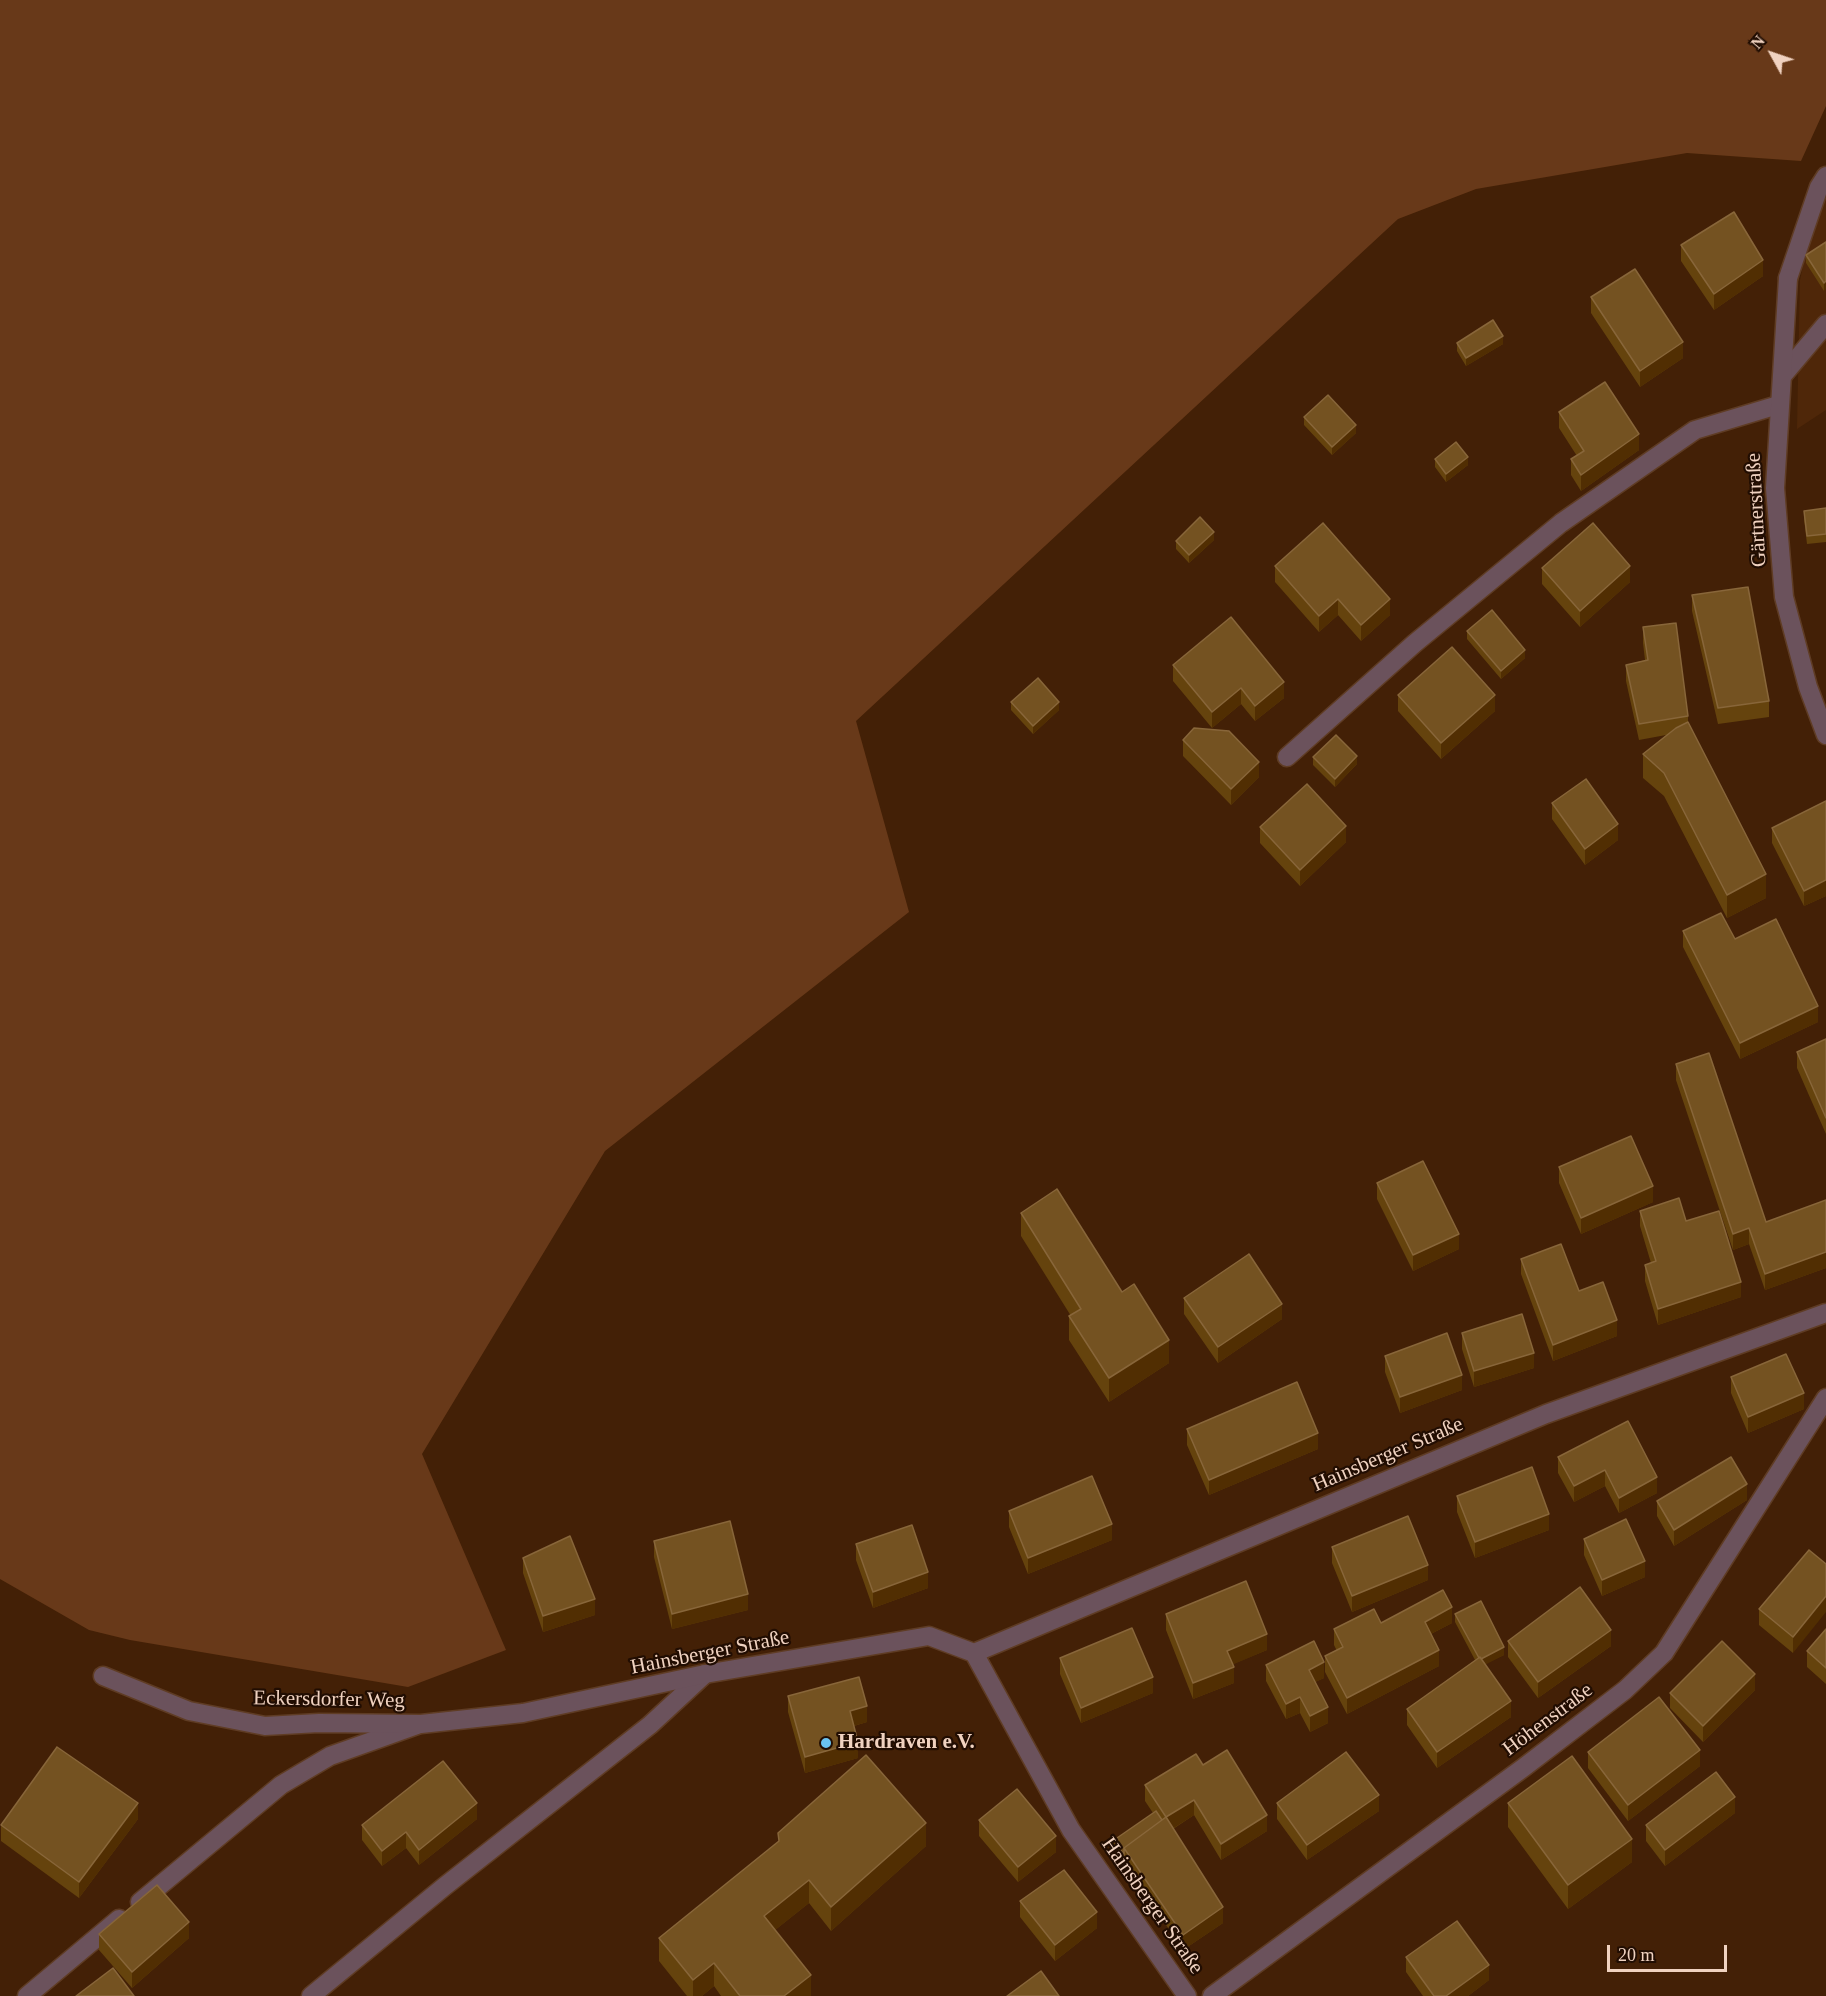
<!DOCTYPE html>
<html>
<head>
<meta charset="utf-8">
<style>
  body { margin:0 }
  #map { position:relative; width:1826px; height:1996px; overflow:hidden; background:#432006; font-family:Georgia,serif }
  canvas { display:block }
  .north { position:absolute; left:1742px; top:24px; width:60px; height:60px; -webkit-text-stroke:4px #210d02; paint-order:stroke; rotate:310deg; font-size:16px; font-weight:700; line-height:24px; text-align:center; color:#f0d2c0 }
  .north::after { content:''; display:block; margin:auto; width:21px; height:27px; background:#f0d2c0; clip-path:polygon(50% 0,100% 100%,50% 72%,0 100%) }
  .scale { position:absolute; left:1607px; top:1945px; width:120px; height:27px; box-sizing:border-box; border:3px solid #f0d2c0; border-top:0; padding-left:8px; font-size:18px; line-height:21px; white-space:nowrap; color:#f0d2c0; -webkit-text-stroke:4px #210d02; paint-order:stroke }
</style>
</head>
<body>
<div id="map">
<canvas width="1826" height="1996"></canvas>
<div class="north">N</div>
<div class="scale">20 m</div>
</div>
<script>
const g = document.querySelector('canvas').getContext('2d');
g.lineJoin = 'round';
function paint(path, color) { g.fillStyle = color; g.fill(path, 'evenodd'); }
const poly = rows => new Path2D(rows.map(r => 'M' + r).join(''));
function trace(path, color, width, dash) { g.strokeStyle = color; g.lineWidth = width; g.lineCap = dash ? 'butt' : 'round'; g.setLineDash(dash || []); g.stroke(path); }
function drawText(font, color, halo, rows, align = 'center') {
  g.font = font + ' Georgia,serif'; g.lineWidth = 4.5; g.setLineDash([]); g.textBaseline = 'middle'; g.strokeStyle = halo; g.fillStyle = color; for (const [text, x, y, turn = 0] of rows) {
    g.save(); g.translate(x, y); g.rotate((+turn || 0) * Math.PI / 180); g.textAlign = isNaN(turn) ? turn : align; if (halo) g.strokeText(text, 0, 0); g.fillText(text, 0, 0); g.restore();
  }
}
const built = poly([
  [1826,183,1826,410,1797,429,1800,280,1807,247]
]);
const green = poly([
  [0,0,1826,0,1826,106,1801,161,1687,153,1476,189,1398,219,856,721,909,912,605,1151,422,1454,506,1650,408,1687,130,1640,89,1630,0,1579]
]);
const lane = poly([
  [1788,278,1819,187,1826,176],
  [1784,374,1826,324],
  [1287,757,1415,643,1561,523,1695,430,1778,405],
  [140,1902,281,1785,330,1756,417,1725],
  [27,1996,119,1919],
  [311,1996,445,1886,650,1725,705,1674]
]);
const street = poly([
  [1788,278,1775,488,1784,597,1808,687,1826,735],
  [974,1653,1546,1414,1826,1313],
  [103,1676,189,1711,265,1726,319,1723,421,1724,523,1713,705,1674,929,1636,974,1653,1071,1830,1187,1996],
  [1212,1996,1523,1768,1625,1690,1664,1653,1826,1398]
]);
const wall = poly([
  [1826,242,1824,291,1806,263,1806,255],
  [1681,245,1763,276,1714,310,1681,261],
  [1591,297,1683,358,1640,387,1591,313],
  [1457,343,1503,344,1466,366,1457,351],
  [1559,412,1639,450,1581,491,1571,475,1571,459,1577,456,1559,428],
  [1304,417,1356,433,1332,455,1304,425],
  [1435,459,1468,465,1446,482,1435,467],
  [1826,508,1826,542,1807,544,1804,519,1804,511],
  [1214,540,1189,563,1176,549,1176,541],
  [1275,566,1390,615,1361,641,1338,615,1319,632,1275,582],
  [1542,568,1630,582,1580,627,1542,584],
  [1692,595,1769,701,1769,717,1718,724,1692,611],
  [1643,627,1688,716,1688,723,1766,898,1727,918,1664,796,1643,778,1643,754,1666,735,1639,740,1626,681,1626,665,1645,660,1643,643],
  [1467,631,1525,658,1501,679,1467,639],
  [1173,665,1284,698,1255,721,1241,704,1212,728,1173,681],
  [1398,695,1495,711,1441,759,1398,711],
  [1011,702,1059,710,1033,734,1011,710],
  [1183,740,1259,777,1231,805,1183,756],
  [1313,757,1357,764,1335,787,1313,765],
  [1826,801,1826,896,1804,906,1772,843,1772,828],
  [1552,803,1618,840,1585,865,1552,819],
  [1260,827,1346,842,1300,886,1260,843],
  [1683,931,1735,939,1818,1022,1740,1059,1683,947],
  [1826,1039,1826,1134,1797,1068,1797,1052],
  [1676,1064,1766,1222,1826,1200,1826,1268,1765,1290,1749,1244,1733,1250,1676,1080],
  [1559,1167,1653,1202,1581,1234,1559,1183],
  [1377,1183,1459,1249,1413,1271,1377,1199],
  [1640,1211,1686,1221,1741,1297,1658,1325,1645,1281,1645,1265,1651,1263,1640,1226],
  [1021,1213,1122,1292,1169,1363,1109,1402,1069,1340,1069,1316,1071,1316,1021,1236],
  [1521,1259,1579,1291,1617,1336,1553,1361,1521,1274],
  [1184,1298,1282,1319,1218,1363,1184,1314],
  [1462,1333,1534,1368,1474,1387,1462,1349],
  [1385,1356,1462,1390,1400,1413,1385,1372],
  [1731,1377,1804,1409,1748,1433,1731,1393],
  [1628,1421,1657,1493,1619,1513,1605,1486,1574,1502,1558,1473,1558,1457],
  [1187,1429,1318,1449,1209,1495,1187,1445],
  [1457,1496,1549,1530,1475,1558,1457,1512],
  [1747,1500,1674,1546,1657,1516,1657,1501],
  [1009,1511,1112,1540,1028,1574,1009,1527],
  [1584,1539,1645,1577,1602,1596,1584,1555],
  [654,1541,748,1610,672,1629,654,1557],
  [856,1544,928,1588,873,1608,856,1560],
  [1332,1547,1428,1580,1352,1612,1332,1563],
  [1809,1550,1793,1653,1759,1625,1759,1609],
  [523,1558,595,1615,543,1632,523,1573],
  [1166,1614,1267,1650,1233,1664,1234,1683,1193,1699,1166,1630],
  [1455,1614,1504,1655,1485,1664,1511,1717,1437,1768,1407,1725,1407,1709,1475,1660,1455,1622],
  [1381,1623,1452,1623,1431,1634,1439,1666,1347,1714,1325,1672,1325,1656,1337,1651,1334,1645,1334,1629],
  [1826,1629,1826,1684,1807,1667,1807,1651],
  [1508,1641,1611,1646,1538,1698,1508,1657],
  [1060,1658,1153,1693,1081,1723,1060,1674],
  [1266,1665,1324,1678,1315,1682,1328,1723,1310,1732,1300,1713,1286,1719,1266,1681],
  [1755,1690,1703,1742,1670,1708,1670,1693],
  [788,1696,867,1722,854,1726,858,1758,805,1773,788,1712],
  [1588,1752,1700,1766,1628,1821,1588,1768],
  [1203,1765,1267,1831,1221,1860,1194,1815,1173,1829,1223,1923,1183,1950,1114,1848,1114,1840,1153,1813,1145,1801,1145,1785],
  [1277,1803,1379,1811,1307,1860,1277,1819],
  [1508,1803,1632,1862,1568,1909,1508,1827],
  [1735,1813,1665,1866,1646,1841,1646,1825],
  [138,1819,79,1898,1,1841,1,1825],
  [477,1819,419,1865,406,1848,382,1866,362,1840,362,1825],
  [979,1820,1056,1852,1018,1882,979,1836],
  [778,1842,926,1846,831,1931,809,1903,775,1930,811,1996,721,1996,714,1986,702,1996,687,1996,659,1961,659,1938],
  [1020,1901,1097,1928,1055,1961,1020,1917],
  [99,1934,189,1938,132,1988,99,1950],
  [1406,1957,1489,1980,1468,1996,1423,1996,1406,1972]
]);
const shadedWall = poly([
  [1763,260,1763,276,1714,310,1714,294],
  [1826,281,1826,289,1824,291,1824,283],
  [1503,336,1503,344,1466,366,1466,358],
  [1683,342,1683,358,1640,387,1640,371],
  [1356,425,1356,433,1332,455,1332,447],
  [1639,434,1639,450,1581,491,1581,475],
  [1468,457,1468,465,1446,482,1446,474],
  [1214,532,1214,540,1189,563,1189,555],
  [1630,566,1630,582,1580,627,1580,611],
  [1338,599,1338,615,1319,632,1319,616],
  [1390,599,1390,615,1361,641,1361,625],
  [1525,650,1525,658,1501,679,1501,671],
  [1284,682,1284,698,1255,721,1255,706],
  [1241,688,1241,704,1212,728,1212,712],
  [1495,695,1495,711,1441,759,1441,743],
  [1059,702,1059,710,1033,734,1033,726],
  [1357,756,1357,764,1335,787,1335,779],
  [1259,762,1259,777,1231,805,1231,789],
  [1618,824,1618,840,1585,865,1585,849],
  [1346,826,1346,842,1300,886,1300,870],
  [1766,874,1766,898,1727,918,1727,895],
  [1826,880,1826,896,1804,906,1804,891],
  [1818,1006,1818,1022,1740,1059,1740,1043],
  [1653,1186,1653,1202,1581,1234,1581,1218],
  [1749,1228,1749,1244,1733,1250,1733,1234],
  [1459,1234,1459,1249,1413,1271,1413,1255],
  [1826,1252,1826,1268,1765,1290,1765,1274],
  [1741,1282,1741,1297,1658,1325,1658,1309],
  [1282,1304,1282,1319,1218,1363,1218,1347],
  [1617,1320,1617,1336,1553,1361,1553,1345],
  [1169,1340,1169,1363,1109,1402,1109,1378],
  [1534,1353,1534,1368,1474,1387,1474,1371],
  [1462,1375,1462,1390,1400,1413,1400,1397],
  [1804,1393,1804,1409,1748,1433,1748,1417],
  [1318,1433,1318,1449,1209,1495,1209,1480],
  [1605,1470,1605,1486,1574,1502,1574,1486],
  [1657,1477,1657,1493,1619,1513,1619,1498],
  [1747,1484,1747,1500,1674,1546,1674,1530],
  [1549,1514,1549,1530,1475,1558,1475,1542],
  [1112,1524,1112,1540,1028,1574,1028,1558],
  [1645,1561,1645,1577,1602,1596,1602,1580],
  [1428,1565,1428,1580,1352,1612,1352,1596],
  [928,1572,928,1588,873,1608,873,1592],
  [748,1594,748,1610,672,1629,672,1614],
  [1826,1596,1826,1612,1793,1653,1793,1637],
  [595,1599,595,1615,543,1632,543,1616],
  [1452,1607,1452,1623,1425,1637,1425,1622],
  [1611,1630,1611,1646,1538,1698,1538,1682],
  [1267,1634,1267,1650,1227,1667,1227,1651],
  [1504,1647,1504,1655,1479,1668,1479,1660],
  [1439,1650,1439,1666,1347,1714,1347,1698],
  [1324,1662,1324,1678,1309,1685,1309,1670],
  [1234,1667,1234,1683,1193,1699,1193,1683],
  [1755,1674,1755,1690,1703,1742,1703,1726],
  [1153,1677,1153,1693,1081,1723,1081,1708],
  [1300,1697,1300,1713,1286,1719,1286,1704],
  [1511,1701,1511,1717,1437,1768,1437,1752],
  [867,1706,867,1722,850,1727,850,1711],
  [1328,1707,1328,1723,1310,1732,1310,1716],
  [858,1742,858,1758,805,1773,805,1757],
  [1700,1750,1700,1766,1628,1821,1628,1805],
  [1379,1795,1379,1811,1307,1860,1307,1845],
  [1735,1797,1735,1813,1665,1866,1665,1850],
  [1194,1800,1194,1815,1166,1833,1166,1817],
  [138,1803,138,1819,79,1898,79,1882],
  [477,1803,477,1819,419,1865,419,1850],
  [1267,1815,1267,1831,1221,1860,1221,1844],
  [926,1823,926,1846,831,1931,831,1907],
  [406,1832,406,1848,382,1866,382,1851],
  [1056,1836,1056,1852,1018,1882,1018,1867],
  [1632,1839,1632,1862,1568,1909,1568,1885],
  [809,1880,809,1903,764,1939,764,1916],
  [1223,1907,1223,1923,1183,1950,1183,1935],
  [1097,1912,1097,1928,1055,1961,1055,1945],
  [189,1922,189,1938,132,1988,132,1972],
  [714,1963,714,1986,702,1996,693,1996,693,1980],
  [1489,1965,1489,1980,1468,1996,1446,1996],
  [811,1975,811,1996,784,1996]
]);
const building = poly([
  [1734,212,1763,260,1714,294,1681,245,1734,212],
  [1826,242,1826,281,1824,283,1806,255,1826,242],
  [1635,269,1683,342,1640,371,1591,297,1635,269],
  [1493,320,1503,336,1466,358,1457,343,1493,320],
  [1605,382,1639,434,1581,475,1571,459,1584,451,1559,412,1605,382],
  [1328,395,1356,425,1332,447,1304,417,1328,395],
  [1456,442,1468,457,1446,474,1435,459,1456,442],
  [1826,508,1826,534,1807,536,1804,511,1826,508],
  [1200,517,1214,532,1189,555,1176,541,1200,517],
  [1323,523,1390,599,1361,625,1338,599,1319,616,1275,566,1323,523],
  [1593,523,1630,566,1580,611,1542,568,1593,523],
  [1748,587,1769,701,1718,708,1692,595,1748,587],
  [1492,610,1525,650,1501,671,1467,631,1492,610],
  [1231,617,1284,682,1255,706,1241,688,1212,712,1173,665,1231,617],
  [1676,623,1688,716,1639,724,1626,665,1648,660,1643,627,1676,623],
  [1452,647,1495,695,1441,743,1398,695,1452,647],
  [1038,678,1059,702,1033,726,1011,702,1038,678],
  [1688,722,1766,874,1727,895,1664,773,1643,754,1676,728,1688,722],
  [1194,728,1229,731,1259,762,1231,789,1183,740,1194,728],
  [1336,735,1357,756,1335,779,1313,757,1336,735],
  [1586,779,1618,824,1585,849,1552,803,1586,779],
  [1307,784,1346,826,1300,870,1260,827,1307,784],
  [1826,801,1826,880,1804,891,1772,828,1826,801],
  [1721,913,1735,939,1776,919,1818,1006,1740,1043,1683,931,1721,913],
  [1826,1039,1826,1118,1797,1052,1826,1039],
  [1709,1053,1766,1222,1826,1200,1826,1252,1765,1274,1749,1228,1733,1234,1676,1064,1709,1053],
  [1631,1136,1653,1186,1581,1218,1559,1167,1631,1136],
  [1423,1161,1459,1234,1413,1255,1377,1183,1423,1161],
  [1057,1189,1122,1292,1134,1284,1169,1340,1109,1378,1069,1316,1081,1309,1021,1213,1057,1189],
  [1679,1198,1686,1221,1719,1211,1741,1282,1658,1309,1645,1265,1656,1261,1640,1211,1679,1198],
  [1561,1244,1579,1291,1603,1282,1617,1320,1553,1345,1521,1259,1561,1244],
  [1249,1254,1282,1304,1218,1347,1184,1298,1249,1254],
  [1522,1314,1534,1353,1474,1371,1462,1333,1522,1314],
  [1447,1333,1462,1375,1400,1397,1385,1356,1447,1333],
  [1786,1354,1804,1393,1748,1417,1731,1377,1786,1354],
  [1297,1382,1318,1433,1209,1480,1187,1429,1297,1382],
  [1628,1421,1657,1477,1619,1498,1605,1470,1574,1486,1558,1457,1628,1421],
  [1731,1457,1747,1484,1674,1530,1657,1501,1731,1457],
  [1532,1467,1549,1514,1475,1542,1457,1496,1532,1467],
  [1092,1476,1112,1524,1028,1558,1009,1511,1092,1476],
  [1408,1516,1428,1565,1352,1596,1332,1547,1408,1516],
  [1626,1519,1645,1561,1602,1580,1584,1539,1626,1519],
  [730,1521,748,1594,672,1614,654,1541,730,1521],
  [912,1525,928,1572,873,1592,856,1544,912,1525],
  [570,1536,595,1599,543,1616,523,1558,570,1536],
  [1809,1550,1826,1564,1826,1596,1793,1637,1759,1609,1809,1550],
  [1246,1581,1267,1634,1227,1651,1234,1667,1193,1683,1166,1614,1246,1581],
  [1580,1587,1611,1630,1538,1682,1508,1641,1580,1587],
  [1443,1590,1452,1607,1425,1622,1439,1650,1347,1698,1325,1656,1343,1647,1334,1629,1374,1609,1381,1623,1443,1590],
  [1481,1601,1504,1647,1481,1659,1480,1657,1479,1658,1455,1614,1481,1601],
  [1132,1628,1153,1677,1081,1708,1060,1658,1132,1628],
  [1826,1629,1826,1668,1807,1651,1826,1629],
  [1314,1641,1324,1662,1309,1670,1328,1707,1310,1716,1300,1697,1286,1704,1266,1665,1314,1641],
  [1722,1641,1755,1674,1703,1726,1670,1693,1722,1641],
  [1480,1657,1511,1701,1437,1752,1407,1709,1480,1657],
  [859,1677,867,1706,850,1711,858,1742,805,1757,788,1696,859,1677],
  [1659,1697,1700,1750,1628,1805,1588,1752,1659,1697],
  [57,1747,138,1803,79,1882,1,1825,57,1747],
  [1227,1750,1267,1815,1221,1844,1194,1800,1166,1817,1145,1785,1196,1754,1203,1765,1227,1750],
  [1346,1752,1379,1795,1307,1845,1277,1803,1346,1752],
  [866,1755,926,1823,831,1907,809,1880,764,1916,811,1975,784,1996,740,1996,714,1963,693,1980,659,1938,779,1841,778,1833,866,1755],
  [1572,1756,1632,1839,1568,1885,1508,1803,1572,1756],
  [443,1761,477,1803,419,1850,406,1832,382,1851,362,1825,443,1761],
  [1716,1772,1735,1797,1665,1850,1646,1825,1716,1772],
  [1017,1789,1056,1836,1018,1867,979,1820,1017,1789],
  [1156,1811,1162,1820,1124,1848,1124,1855,1114,1840,1156,1811],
  [1166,1817,1223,1907,1183,1935,1124,1848,1166,1817],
  [1064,1870,1097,1912,1055,1945,1020,1901,1064,1870],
  [157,1885,189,1922,132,1972,99,1934,157,1885],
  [1457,1921,1489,1965,1446,1996,1434,1996,1406,1957,1457,1921],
  [113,1968,134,1996,76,1996,113,1968],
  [1041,1971,1059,1996,1007,1996,1041,1971]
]);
const markers = [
  [826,1743,6,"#6ac3f1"]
];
const streetNames = [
  ["Gärtnerstraße",1757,510,-93],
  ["Hainsberger Straße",1388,1455,-23],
  ["Hainsberger Straße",710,1653,-11],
  ["Eckersdorfer Weg",329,1700,1],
  ["Höhenstraße",1548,1720,-37],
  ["Hainsberger Straße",1152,1906,55]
];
const poiNames = [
  ["Hardraven e.V.",838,1743]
];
paint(built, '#4f2709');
paint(green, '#683919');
trace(lane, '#5f3c24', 21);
trace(street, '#5f3c24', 21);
trace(lane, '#6b525c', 18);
trace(street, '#6b525c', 18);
paint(wall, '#65430d');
paint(shadedWall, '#512e02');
paint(building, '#745221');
trace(building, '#88663a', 1.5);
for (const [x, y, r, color] of markers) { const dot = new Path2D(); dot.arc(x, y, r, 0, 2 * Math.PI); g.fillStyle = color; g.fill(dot); trace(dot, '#210d02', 2); }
drawText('21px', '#f0d2c0', '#210d02', streetNames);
drawText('bold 21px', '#f0d2c0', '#210d02', poiNames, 'left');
</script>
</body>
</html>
